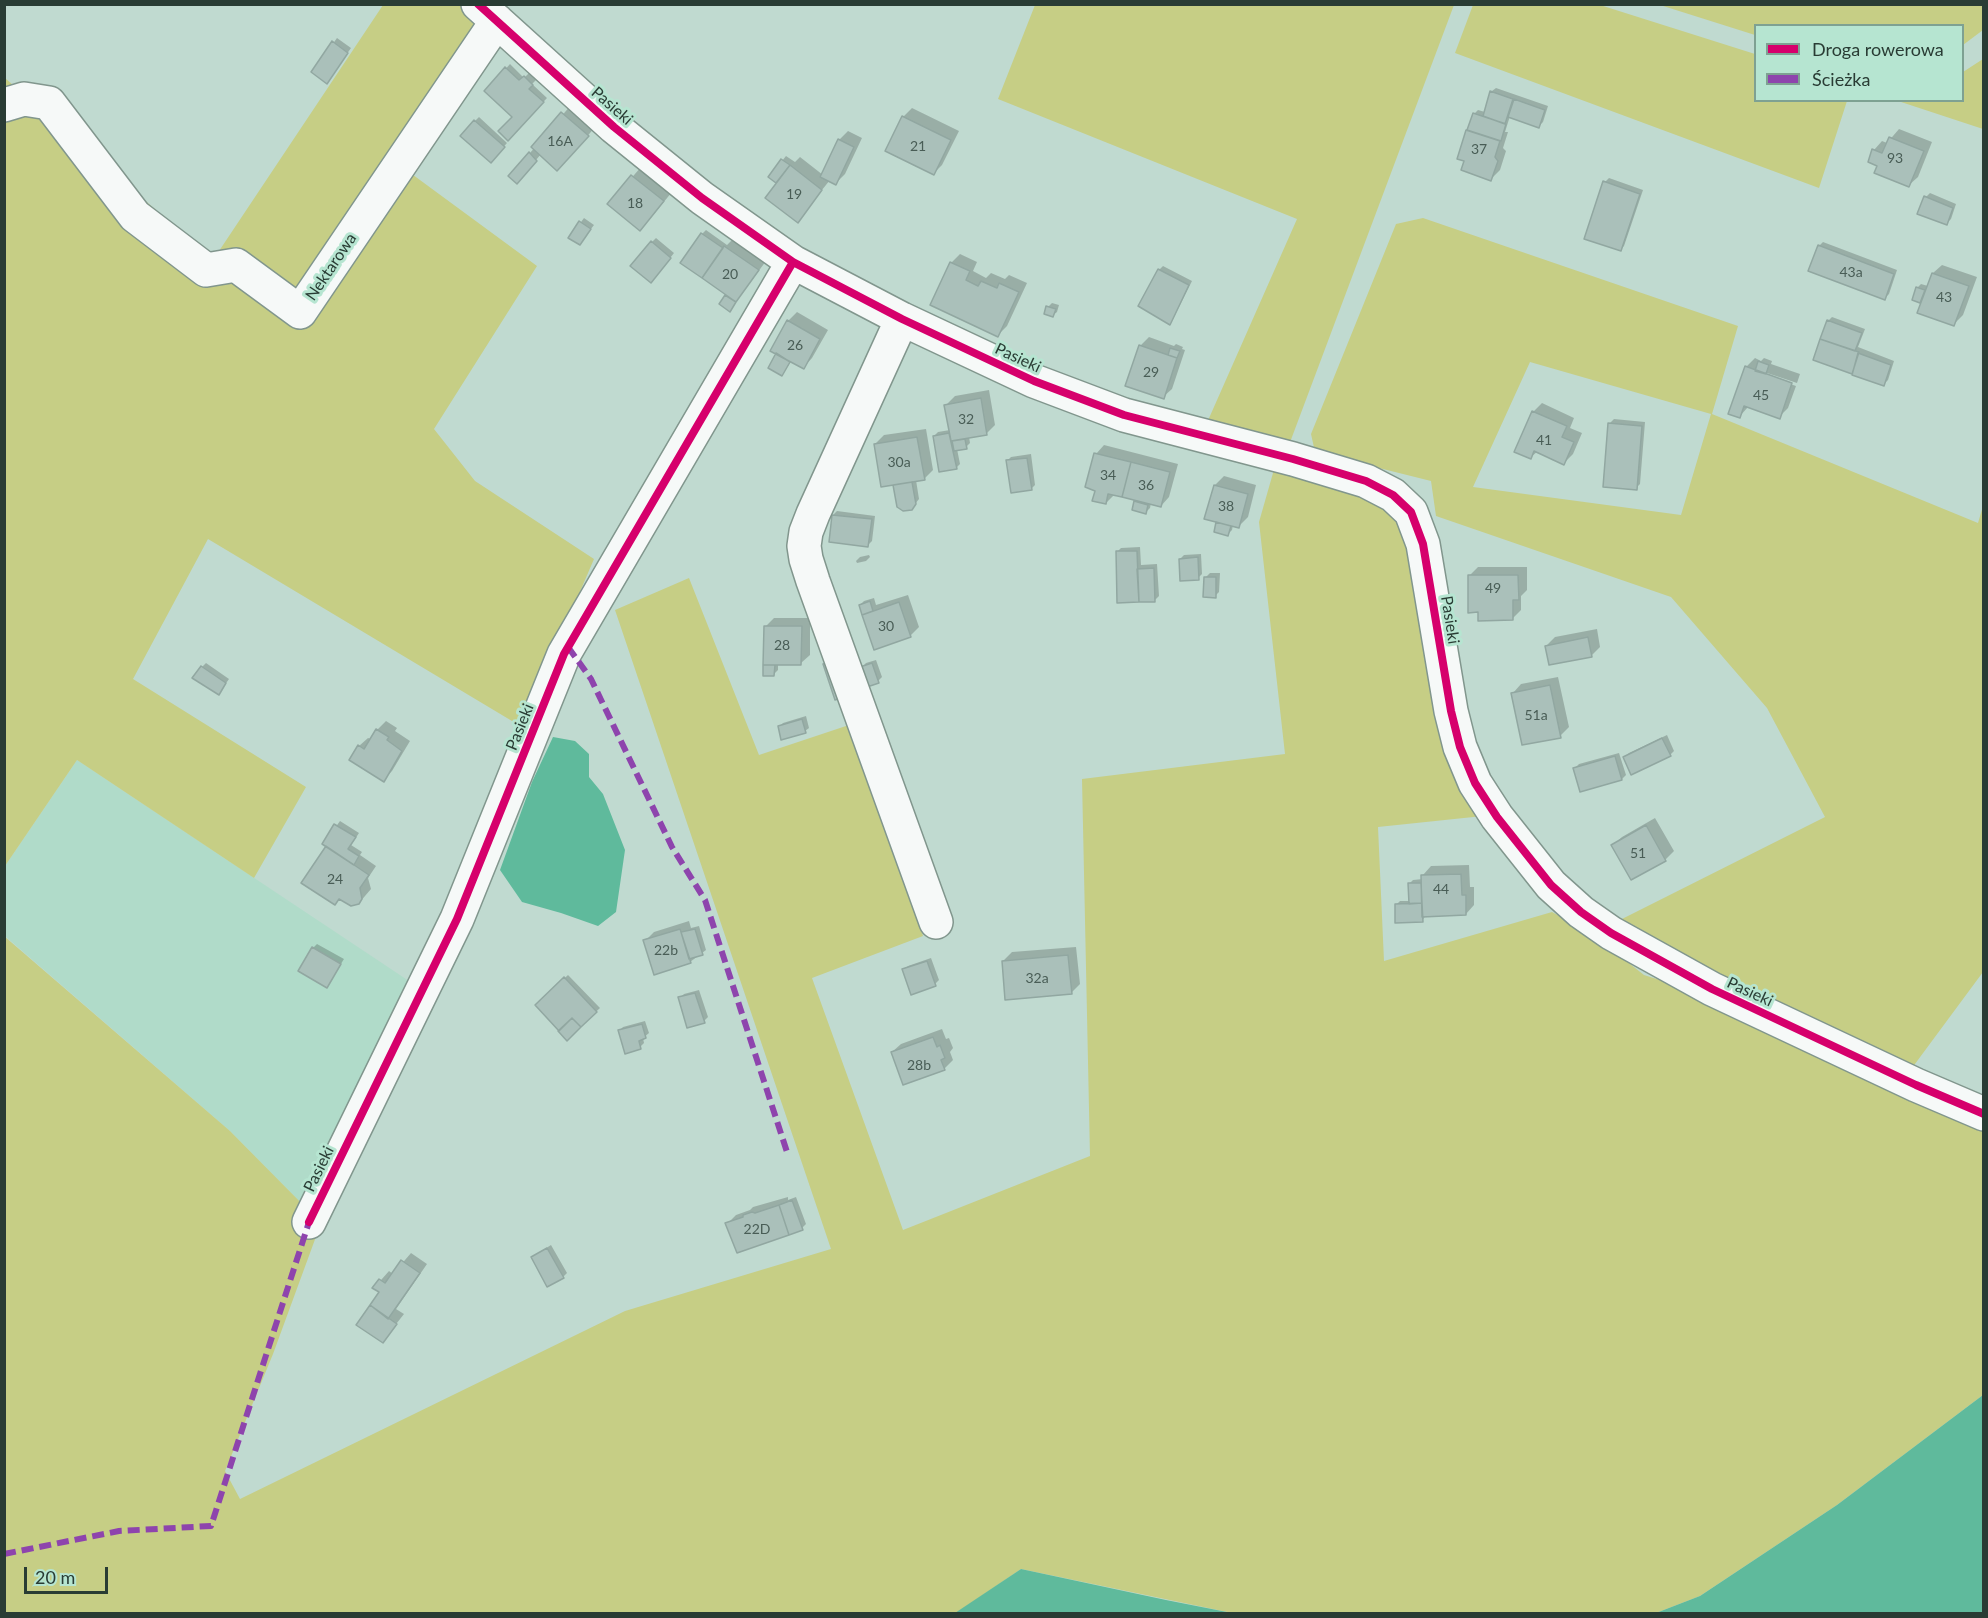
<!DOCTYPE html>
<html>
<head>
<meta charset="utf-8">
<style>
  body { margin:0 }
  #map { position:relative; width:1988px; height:1618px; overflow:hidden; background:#c0dad0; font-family:Lato,sans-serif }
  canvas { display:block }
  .frame { position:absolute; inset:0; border:6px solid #293c34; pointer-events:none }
  .legend { position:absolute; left:1754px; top:24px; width:210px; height:78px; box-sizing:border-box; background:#b6e5d1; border:2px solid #7ea192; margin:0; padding:8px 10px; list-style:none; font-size:18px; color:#293c34 }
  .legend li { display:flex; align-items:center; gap:12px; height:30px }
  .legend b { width:30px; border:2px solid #7ea192 }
  .scale { position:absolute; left:24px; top:1567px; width:84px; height:27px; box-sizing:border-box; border:3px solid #293c34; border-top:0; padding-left:8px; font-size:18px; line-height:21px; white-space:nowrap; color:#293c34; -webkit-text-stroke:4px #b6e5d1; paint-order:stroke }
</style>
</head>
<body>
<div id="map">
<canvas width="1988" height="1618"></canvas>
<div class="frame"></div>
<ul class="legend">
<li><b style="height:8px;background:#d6006c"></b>Droga rowerowa</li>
<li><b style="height:8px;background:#8e44ad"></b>Ścieżka</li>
</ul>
<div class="scale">20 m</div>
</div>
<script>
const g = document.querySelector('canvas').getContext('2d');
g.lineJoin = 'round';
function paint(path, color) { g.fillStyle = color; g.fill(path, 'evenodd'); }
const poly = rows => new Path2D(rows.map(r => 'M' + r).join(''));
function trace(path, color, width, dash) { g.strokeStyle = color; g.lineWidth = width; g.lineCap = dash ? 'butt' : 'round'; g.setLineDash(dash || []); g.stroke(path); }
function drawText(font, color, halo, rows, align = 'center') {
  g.font = font + ' Lato,sans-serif'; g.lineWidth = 6; g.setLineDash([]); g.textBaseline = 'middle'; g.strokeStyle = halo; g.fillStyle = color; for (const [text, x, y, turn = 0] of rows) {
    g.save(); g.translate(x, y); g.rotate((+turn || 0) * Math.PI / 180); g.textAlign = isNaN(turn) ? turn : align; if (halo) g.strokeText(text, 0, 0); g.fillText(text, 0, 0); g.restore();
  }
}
const built = poly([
  [77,760,427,993,321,1223,230,1131,5,936,5,866]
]);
const green = poly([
  [383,5,462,5,480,20,390,158,537,266,434,429,475,481,594,559,522,727,208,539,133,679,306,787,254,878,77,760,5,866,5,78,213,260],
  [1035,5,1454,5,1289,445,1206,425,1297,219,998,99],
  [1473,5,1600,5,1755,54,1756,100,1847,101,1819,188,1455,53],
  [1660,5,1983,5,1983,30,1963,45,1962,26,1756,26,1755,35],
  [1983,59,1983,129,1898,101,1962,100,1963,72],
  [1423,218,1738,326,1712,414,1978,523,1983,506,1983,972,1912,1068,1612,924,1825,817,1767,708,1671,597,1436,516,1431,481,1315,452,1311,434,1396,224],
  [1530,362,1711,414,1681,515,1473,487],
  [1275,466,1392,505,1412,541,1483,816,1378,827,1384,961,1552,912,1592,934,1644,975,1682,987,1983,1124,1983,1395,1837,1505,1700,1596,1656,1613,1232,1613,1021,1569,955,1614,5,1613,4,936,230,1131,321,1223,273,1354,225,1471,240,1499,625,1311,831,1249,615,610,689,578,759,755,855,723,923,936,812,978,903,1230,1090,1156,1082,779,1285,754,1259,522]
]);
const water = poly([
  [553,737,575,741,589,754,589,777,603,794,625,850,616,912,598,926,561,913,522,902,500,870,532,782],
  [1983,1395,1983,1613,1656,1613,1700,1596,1837,1505],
  [1021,1569,1166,1600,1232,1613,955,1613]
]);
const shadow = poly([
  [337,38,351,48,330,78,313,72],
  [510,64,524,78,529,73,536,80,532,84,547,98,508,139,514,116,486,91],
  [1496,88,1548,106,1543,122,1539,126,1510,116,1505,132,1508,132,1503,148,1506,151,1500,170,1491,179,1466,160,1459,158,1474,114,1478,110,1485,112,1492,91],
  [571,105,596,126,566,161,541,154,521,178,530,153],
  [912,108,959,131,942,165,934,173,903,117],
  [479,117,507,143,491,161,475,121],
  [1899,129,1932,142,1918,177,1909,185,1879,165,1874,150,1882,141,1887,143],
  [848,131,862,138,845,174,836,183,830,180,797,221,782,177,770,176,786,156,795,162,800,157,823,175,839,140],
  [641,167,672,192,649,220,609,204],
  [1609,178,1643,190,1624,246,1620,250,1605,182],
  [1930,193,1956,204,1951,219,1947,223,1926,197],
  [584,218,594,225,580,243,570,237],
  [706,230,727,245,734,238,766,261,730,310,726,297,728,294,702,234],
  [656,238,674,253,655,277,652,242],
  [1823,242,1897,270,1889,294,1885,298,1819,246],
  [960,254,977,262,973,271,986,278,991,273,1005,279,1009,275,1027,283,1007,326,998,335,951,263],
  [1942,265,1977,277,1963,315,1954,324,1925,295,1920,301,1917,288,1921,284,1928,286,1933,273],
  [1163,266,1192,281,1173,319,1169,323,1159,270],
  [1052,303,1059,305,1057,312,1053,315,1048,307],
  [797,312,828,330,812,358,804,367,792,360,782,375,778,353,788,321],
  [1832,317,1865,329,1858,347,1894,361,1888,380,1884,384,1815,360,1828,321],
  [1149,337,1174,346,1176,344,1183,347,1182,349,1185,350,1172,389,1163,397,1140,346],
  [1755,358,1761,361,1764,358,1772,361,1771,364,1800,374,1797,383,1755,369,1755,372,1796,386,1788,408,1779,417,1748,407,1740,416,1746,367],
  [989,390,995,425,987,433,969,437,970,443,966,447,957,449,960,464,956,468,934,436,938,432,950,430,946,405,955,396],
  [1542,403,1574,418,1570,428,1582,433,1573,454,1564,463,1538,451,1531,457,1533,412],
  [1614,419,1645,422,1640,484,1636,488,1610,423],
  [926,429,933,470,924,479,916,480,919,499,915,504,895,484,875,444,884,435],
  [1104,445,1178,464,1169,497,1161,506,1151,503,1150,508,1146,512,1136,502,1138,500,1115,494,1106,503,1097,490,1096,454],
  [1031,454,1035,485,1031,489,1007,461,1011,457],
  [1224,476,1256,485,1248,517,1239,526,1233,525,1232,530,1228,534,1218,521,1215,485],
  [837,511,875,516,872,541,868,545,833,515],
  [1140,547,1141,565,1157,564,1159,596,1155,600,1117,552,1121,548],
  [1201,554,1202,574,1198,578,1180,559,1184,555],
  [869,555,870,557,866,561,857,563,856,561,860,557],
  [1478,567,1527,567,1527,590,1521,596,1521,610,1512,619,1480,611,1469,576],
  [1210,573,1220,573,1219,592,1215,596,1206,577],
  [908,595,919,627,910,636,875,648,860,605,864,601,874,598,876,605],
  [774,618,810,618,810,655,801,663,778,663,778,670,774,674,765,627],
  [1597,629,1600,647,1592,655,1546,646,1555,637],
  [876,660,882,677,878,681,862,667,866,663],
  [206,663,229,679,222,689,202,667],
  [1558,677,1569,727,1560,736,1513,693,1521,684],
  [806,716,809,728,805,731,779,727,783,723],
  [386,721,397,728,395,731,410,741,392,771,383,780,359,746,368,738,371,739,377,730],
  [1667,735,1674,751,1670,755,1625,757,1629,753],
  [1619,753,1626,775,1622,779,1575,768,1579,764],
  [1655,818,1674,851,1665,860,1613,845,1622,837],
  [340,821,359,833,351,845,362,852,360,855,376,866,368,878,371,889,359,903,328,846,324,843],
  [1469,865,1470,887,1474,887,1474,905,1466,914,1426,915,1422,921,1396,905,1400,901,1410,901,1409,884,1413,880,1423,879,1423,875,1431,866],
  [689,921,691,928,699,926,706,950,690,962,645,941,654,932],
  [317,944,344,959,327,986,313,948],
  [1076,947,1080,984,1071,993,1003,961,1012,952],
  [931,958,939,980,935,984,904,970,908,966],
  [568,975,600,1008,567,1039,537,1005],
  [699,990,708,1017,704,1021,680,998,684,994],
  [645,1021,649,1033,643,1038,644,1043,640,1047,619,1031,623,1027],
  [942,1029,946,1039,949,1038,953,1048,950,1052,953,1060,944,1069,892,1052,901,1044],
  [788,1197,788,1200,796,1197,806,1224,802,1228,727,1224,736,1215,750,1210,753,1207],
  [551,1245,567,1273,563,1277,532,1257],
  [411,1253,427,1264,396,1309,404,1314,382,1342,381,1292,374,1288,389,1271,393,1274]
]);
const building = poly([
  [332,41,348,53,327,84,311,72,332,41],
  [505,67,519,80,524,76,533,85,529,89,544,102,508,141,498,131,512,117,484,91,505,67],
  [1490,91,1513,99,1505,124,1483,116,1490,91],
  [1514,99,1545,110,1539,128,1508,117,1514,99],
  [561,112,589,136,557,171,531,147,561,112],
  [1473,113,1506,124,1501,141,1467,130,1473,113],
  [902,116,951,140,934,175,885,151,902,116],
  [474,120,505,147,491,163,460,136,474,120],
  [1466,130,1500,141,1495,157,1498,161,1491,181,1461,170,1464,161,1457,159,1466,130],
  [1889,137,1924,151,1909,187,1874,173,1877,166,1868,162,1872,149,1882,153,1889,137],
  [838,139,854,147,836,185,820,177,838,139],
  [529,152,537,161,517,184,508,176,529,152],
  [781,159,790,165,776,183,768,177,781,159],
  [790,165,822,190,798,223,765,198,790,165],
  [631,175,664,201,640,231,607,204,631,175],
  [1603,181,1640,194,1621,251,1584,239,1603,181],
  [1924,196,1953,208,1947,225,1917,214,1924,196],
  [579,221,591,229,580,245,568,238,579,221],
  [701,233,723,248,702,278,680,263,701,233],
  [651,241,671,258,651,283,630,266,651,241],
  [1818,245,1894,274,1885,300,1808,271,1818,245],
  [724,246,759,270,736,302,702,278,724,246],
  [950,262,970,271,966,280,978,286,981,281,997,288,999,283,1019,292,998,337,930,305,950,262],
  [1158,269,1189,285,1170,325,1138,306,1158,269],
  [1932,273,1969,286,1954,326,1917,313,1932,273],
  [1916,287,1925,290,1920,303,1912,300,1916,287],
  [725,295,736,302,730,312,719,304,725,295],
  [1046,306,1056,309,1053,317,1044,314,1046,306],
  [787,320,820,339,804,369,770,351,787,320],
  [1827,320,1862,333,1855,351,1820,339,1827,320],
  [1820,339,1859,352,1852,374,1813,360,1820,339],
  [1139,345,1177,358,1164,399,1125,386,1139,345],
  [1170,348,1180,351,1177,358,1168,355,1170,348],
  [776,353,790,362,782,376,768,368,776,353],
  [1858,353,1891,365,1884,386,1852,375,1858,353],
  [1758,361,1769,365,1766,374,1755,371,1758,361],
  [1745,366,1792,383,1780,419,1744,406,1740,418,1728,414,1745,366],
  [981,398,987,435,951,441,944,405,981,398],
  [1532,411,1567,426,1562,437,1574,442,1564,465,1534,451,1531,459,1514,452,1532,411],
  [1608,423,1642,426,1637,490,1603,487,1608,423],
  [949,433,957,469,939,472,933,436,949,433],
  [917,437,925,480,881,487,874,444,917,437],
  [965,439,967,449,954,451,952,441,965,439],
  [1094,453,1131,462,1122,497,1108,494,1106,504,1092,501,1095,491,1085,487,1094,453],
  [1027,458,1032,490,1011,493,1006,460,1027,458],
  [1131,462,1170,472,1161,507,1122,497,1131,462],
  [912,482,916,504,912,510,903,511,897,507,893,485,912,482],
  [1214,485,1248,494,1239,528,1204,519,1214,485],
  [1134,501,1148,505,1146,514,1132,510,1134,501],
  [832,515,872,519,868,547,829,542,832,515],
  [1216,522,1231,526,1228,536,1214,532,1216,522],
  [1116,551,1137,551,1139,602,1117,603,1116,551],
  [1198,557,1199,580,1180,581,1179,559,1198,557],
  [1154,568,1155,602,1139,602,1137,569,1154,568],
  [1468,575,1518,575,1519,600,1513,600,1513,620,1478,621,1478,612,1468,613,1468,575],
  [1204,577,1216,577,1216,598,1203,597,1204,577],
  [870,601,873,611,862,615,859,605,870,601],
  [899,602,911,637,874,650,862,615,899,602],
  [764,626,802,626,801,665,763,665,764,626],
  [1588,637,1592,657,1549,665,1545,646,1588,637],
  [834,661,845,697,835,700,823,664,834,661],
  [872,663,879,683,867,687,860,667,872,663],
  [763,665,775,665,774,676,763,676,763,665],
  [201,666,226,683,219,695,192,678,201,666],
  [1550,685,1561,738,1522,745,1511,693,1550,685],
  [802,719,806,733,781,740,778,726,802,719],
  [376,729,389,737,387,740,402,751,384,782,349,760,358,745,364,749,376,729],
  [1662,738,1671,756,1631,775,1623,757,1662,738],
  [1615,756,1622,780,1580,792,1573,768,1615,756],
  [334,824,356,837,348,849,359,856,354,865,322,844,334,824],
  [1646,825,1666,861,1631,880,1611,845,1646,825],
  [326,846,369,875,360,888,362,899,359,904,351,906,339,899,335,905,301,883,326,846],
  [1461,874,1462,895,1466,895,1466,915,1422,917,1421,875,1461,874],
  [1408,883,1421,883,1422,903,1409,904,1408,883],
  [1422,903,1423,922,1395,923,1395,904,1422,903],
  [680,929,691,963,654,975,643,940,680,929],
  [695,929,703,955,689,959,681,932,695,929],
  [312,947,341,964,327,988,298,971,312,947],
  [1068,955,1072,994,1005,1000,1002,961,1068,955],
  [927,961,936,986,911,995,902,969,927,961],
  [564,977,597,1012,581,1027,572,1018,559,1031,535,1005,564,977],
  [695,993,705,1023,687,1028,678,997,695,993],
  [572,1018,581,1027,567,1041,558,1031,572,1018],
  [642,1024,646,1038,639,1041,641,1049,625,1054,618,1030,642,1024],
  [933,1037,937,1047,940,1045,945,1058,941,1060,945,1070,903,1085,891,1052,933,1037],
  [792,1200,803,1230,789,1235,779,1205,792,1200],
  [779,1205,789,1235,737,1253,725,1223,743,1217,743,1215,752,1212,755,1213,779,1205],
  [547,1248,564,1278,547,1287,531,1257,547,1248],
  [401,1260,420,1273,388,1319,370,1305,379,1292,372,1288,379,1279,385,1283,401,1260],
  [370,1305,397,1324,383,1343,356,1325,370,1305]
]);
const minor = poly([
  [478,4,614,127,702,198,793,262,902,319,1034,381,1124,415,1293,459,1366,481,1393,495,1411,512,1423,544,1451,711,1460,747,1475,783,1497,817,1551,885,1581,912,1611,933,1712,989,1916,1085,1984,1114],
  [4,105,24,99,49,103,135,216,206,270,236,265,300,312,497,21],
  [902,319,813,514,806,532,804,546,806,559,813,581,936,922],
  [309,1222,457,919,564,654,793,262]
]);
const quiet = poly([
  [568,647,591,679,672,847,705,900,788,1155],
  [4,1554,119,1531,211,1526,309,1222]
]);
const cycleway = poly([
  [478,4,614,127,702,198,793,262,902,319,1034,381,1124,415,1293,459,1366,481,1393,495,1411,512,1423,544,1451,711,1460,747,1475,783,1497,817,1551,885,1581,912,1611,933,1712,989,1916,1085,1984,1114],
  [309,1222,457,919,564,654,793,262]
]);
const numberNames = [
  ["16A",560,141],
  ["21",918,146],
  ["37",1479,149],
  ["93",1895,158],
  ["19",794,194],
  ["18",635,203],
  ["43a",1851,272],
  ["20",730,274],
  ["43",1944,297],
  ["26",795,345],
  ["29",1151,372],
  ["45",1761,395],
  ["32",966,419],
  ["41",1544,440],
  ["30a",899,462],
  ["34",1108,475],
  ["36",1146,485],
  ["38",1226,506],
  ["49",1493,588],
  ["30",886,626],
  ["28",782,645],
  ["51a",1536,715],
  ["51",1638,853],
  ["24",335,879],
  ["44",1441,889],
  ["22b",666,950],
  ["32a",1037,978],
  ["28b",919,1065],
  ["22D",757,1229]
];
const streetNames = [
  ["Pasieki",612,106,41],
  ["Nektarowa",331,267,-56],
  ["Pasieki",1018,358,25],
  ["Pasieki",1450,620,81],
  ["Pasieki",520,727,-68],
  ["Pasieki",1750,992,25],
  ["Pasieki",319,1169,-64]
];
paint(built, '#b0dbc9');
paint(green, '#c6ce85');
paint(water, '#5fba9c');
paint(shadow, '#0003');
paint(building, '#aac0ba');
trace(building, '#91a7a1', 1.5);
trace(minor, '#81968d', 36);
trace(minor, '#f6f9f8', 33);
trace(quiet, '#8e44ad', 6, [12, 6]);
trace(cycleway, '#d6006c', 8);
drawText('14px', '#495d56', null, numberNames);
drawText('16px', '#293c34', '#b6e5d1', streetNames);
</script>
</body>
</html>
